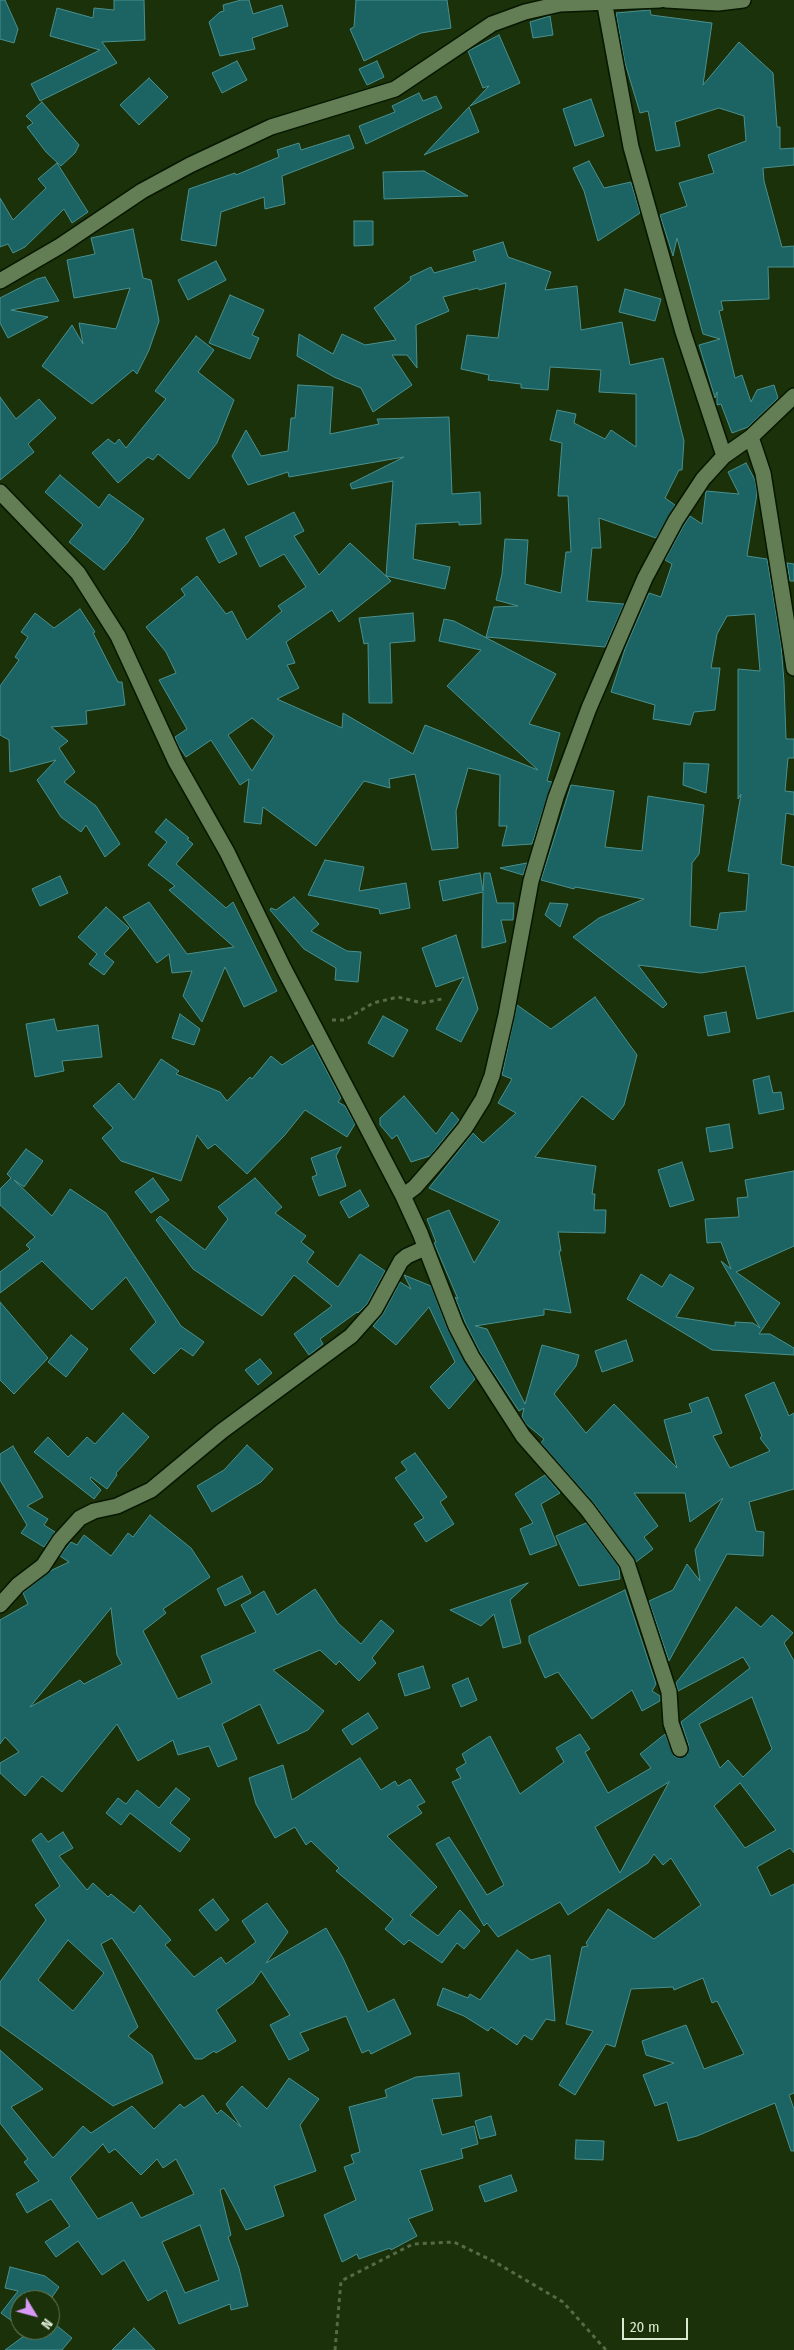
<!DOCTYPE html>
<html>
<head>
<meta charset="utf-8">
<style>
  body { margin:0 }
  #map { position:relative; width:794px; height:2350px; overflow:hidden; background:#1a3109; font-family:"Fira Sans Condensed",sans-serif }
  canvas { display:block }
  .north { position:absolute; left:10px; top:2290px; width:50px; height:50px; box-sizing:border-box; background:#1a3109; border:1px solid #677b59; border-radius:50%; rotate:127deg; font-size:14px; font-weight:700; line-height:20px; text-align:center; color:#dae9d2 }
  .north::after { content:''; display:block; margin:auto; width:18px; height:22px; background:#d99af7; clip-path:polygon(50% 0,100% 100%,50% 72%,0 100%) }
  .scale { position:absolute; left:622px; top:2318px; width:66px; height:22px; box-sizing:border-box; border:2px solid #dae9d2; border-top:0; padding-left:6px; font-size:15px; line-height:18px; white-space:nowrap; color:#dae9d2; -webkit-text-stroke:4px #1a3109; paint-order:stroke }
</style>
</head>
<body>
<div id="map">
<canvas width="794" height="2350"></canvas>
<div class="north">N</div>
<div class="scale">20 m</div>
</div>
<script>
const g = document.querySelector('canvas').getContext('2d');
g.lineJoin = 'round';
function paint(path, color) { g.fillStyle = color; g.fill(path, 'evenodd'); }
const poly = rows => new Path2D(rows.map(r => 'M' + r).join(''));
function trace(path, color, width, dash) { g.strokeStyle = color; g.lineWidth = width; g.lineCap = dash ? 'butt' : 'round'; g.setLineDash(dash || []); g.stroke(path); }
const building = poly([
  [0,0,5,0,18,29,14,43,0,39,0,0],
  [114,0,144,0,145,40,102,42,117,63,40,101,31,84,100,50,50,36,57,8,93,18,94,8,114,10,114,0],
  [241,0,249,0,253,14,282,5,288,26,252,38,255,49,220,56,209,22,220,12,224,11,223,5,241,0],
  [356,0,447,0,451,28,421,33,364,61,350,29,354,27,356,0],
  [650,10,651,15,712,23,703,85,739,42,773,73,777,127,780,127,780,149,794,148,794,165,763,168,764,181,782,247,794,246,794,267,768,267,769,299,721,301,723,310,719,311,735,378,742,375,751,402,757,390,774,385,778,398,748,427,732,433,721,404,717,405,717,392,715,398,699,345,720,339,703,334,677,238,673,256,660,215,687,206,679,183,714,173,708,155,746,141,744,116,719,108,675,122,680,146,656,151,648,111,640,113,625,63,616,13,650,10],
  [550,16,553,35,533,38,530,22,550,16],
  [499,35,520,83,470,106,489,86,483,88,468,51,499,35],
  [237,61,247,80,222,93,212,73,237,61],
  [377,61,384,77,367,85,359,69,377,61],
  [149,78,168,97,139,125,120,105,149,78],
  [419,93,423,101,436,96,442,108,366,144,359,126,395,112,392,106,419,93],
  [591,99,604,136,575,146,563,109,591,99],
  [42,102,79,145,75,153,61,166,46,152,27,127,33,123,26,116,42,102],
  [469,107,479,132,424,155,469,107],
  [349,135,354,148,282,176,285,204,265,209,264,197,221,212,216,246,181,240,189,189,235,173,236,175,279,157,277,150,299,143,301,150,349,135],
  [589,161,604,188,631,182,640,213,598,241,584,191,573,168,589,161],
  [57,163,88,212,72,223,64,209,25,247,13,253,8,244,0,247,0,198,13,220,46,188,38,179,57,163],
  [424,171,468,196,384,199,383,172,424,171],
  [354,221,373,221,373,245,354,246,354,221],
  [133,229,143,278,151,280,159,321,149,350,137,374,133,370,92,404,42,366,72,325,83,344,79,323,116,329,130,288,74,298,67,260,95,254,91,238,133,229],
  [503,242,508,257,551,272,545,290,577,286,581,330,622,322,630,365,663,358,684,441,682,470,679,470,665,498,675,505,656,538,599,518,601,548,592,548,587,601,624,604,605,647,486,637,494,607,518,606,496,600,502,574,505,539,528,540,525,584,561,593,566,552,571,552,568,496,558,496,562,443,550,440,557,410,576,414,574,423,605,439,611,430,636,447,636,394,599,392,601,370,550,367,548,390,521,388,521,384,488,380,489,375,461,369,467,335,498,338,506,283,479,290,478,288,443,297,449,311,416,325,417,368,407,355,392,355,412,385,373,412,361,388,334,377,297,356,299,334,333,354,342,334,365,345,396,340,374,308,411,280,410,277,431,267,434,273,476,261,473,251,503,242],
  [216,261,226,280,188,300,178,280,216,261],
  [45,277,59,301,11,310,48,317,8,338,0,323,0,298,37,279,45,277],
  [625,289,661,299,655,321,619,312,625,289],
  [230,295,264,310,252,335,259,338,250,359,209,343,230,295],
  [196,336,214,350,198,372,234,400,217,443,189,479,158,454,153,460,148,457,118,483,92,453,108,439,115,444,119,439,126,448,166,399,155,391,196,336],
  [298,385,333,387,330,434,379,424,377,419,449,417,452,494,480,492,481,524,459,525,459,522,416,524,413,559,450,567,445,589,386,576,391,581,339,622,332,610,286,642,295,663,287,665,299,688,277,699,342,728,343,713,413,754,425,725,538,770,447,686,481,650,439,641,444,619,454,621,556,674,529,724,560,733,547,781,552,782,532,844,502,846,507,826,499,826,500,775,468,768,456,811,458,848,432,850,415,774,389,779,390,788,364,781,316,846,263,807,261,824,244,822,249,779,240,785,211,740,186,757,178,745,175,737,187,729,159,680,176,673,166,652,146,627,185,595,181,589,197,576,226,614,232,611,247,640,282,611,278,606,306,587,284,554,260,567,245,537,294,512,304,531,294,536,319,575,350,543,386,576,393,481,352,489,350,484,404,457,289,477,288,472,248,485,232,456,246,430,261,456,288,451,291,418,295,418,298,385],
  [252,718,274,736,252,771,228,735,252,718],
  [0,397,16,419,39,399,56,418,28,444,34,452,0,480,0,397],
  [746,463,755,480,757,493,747,556,767,559,781,644,784,682,786,739,794,739,794,758,788,758,785,791,794,792,794,815,786,813,781,864,794,867,794,1011,757,1019,745,966,701,973,638,965,667,1004,663,1008,573,937,599,918,644,899,575,887,574,889,541,880,571,785,614,791,605,847,642,851,648,796,704,805,699,854,692,863,690,926,717,930,720,913,746,911,749,874,728,871,741,794,738,799,738,669,760,671,755,614,727,616,717,634,711,668,720,668,715,710,694,712,690,725,653,719,655,705,611,692,625,649,649,593,661,597,672,564,665,560,684,525,690,516,702,524,706,491,739,494,728,472,746,463],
  [60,475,99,508,109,494,144,519,128,542,104,570,69,542,83,525,45,492,60,475],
  [224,529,237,554,219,563,206,538,224,529],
  [787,563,794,564,794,581,790,581,787,563],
  [80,609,95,632,93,633,118,682,122,682,125,705,86,711,87,724,51,727,68,741,59,748,75,772,64,782,96,806,120,844,105,857,86,825,81,832,61,817,37,780,56,760,10,772,9,740,0,735,0,686,19,660,15,657,28,637,21,632,35,613,54,628,80,609],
  [413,613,415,641,390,643,392,703,369,703,368,643,364,644,359,618,413,613],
  [684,763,709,764,706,793,683,785,684,763],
  [166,819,189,838,187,839,193,844,176,864,226,908,233,902,277,991,244,1007,225,967,202,1022,183,996,192,971,172,973,169,954,157,963,123,917,149,902,187,954,234,947,169,890,175,886,148,865,167,842,155,832,166,819],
  [325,860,364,867,359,891,406,883,410,908,380,914,379,909,308,895,325,860],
  [527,863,523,875,500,868,527,863],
  [480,873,483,891,484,873,490,873,497,903,514,903,513,920,501,920,506,942,482,948,483,892,443,901,439,881,480,873],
  [60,876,68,893,40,906,32,889,60,876],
  [294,897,319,924,311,931,347,951,361,952,358,982,335,980,336,968,304,949,270,910,271,908,276,910,294,897],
  [550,903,568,904,560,927,545,915,550,903],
  [106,907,129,928,104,954,114,962,104,975,89,964,97,954,78,937,106,907],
  [456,935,478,1009,461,1042,436,1029,464,977,436,987,422,948,456,935],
  [595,997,637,1055,624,1105,613,1120,582,1096,535,1157,596,1166,592,1194,595,1194,594,1210,606,1210,605,1233,558,1232,561,1251,559,1251,571,1313,544,1309,544,1315,475,1326,487,1329,525,1404,542,1345,579,1355,576,1366,554,1394,586,1433,614,1404,677,1468,664,1420,692,1412,689,1404,708,1397,722,1433,713,1436,730,1468,770,1451,760,1438,762,1436,745,1395,774,1382,789,1416,794,1413,794,1489,749,1502,756,1531,764,1532,763,1556,727,1554,669,1661,649,1601,673,1590,687,1564,700,1581,695,1550,723,1498,690,1522,685,1493,634,1493,658,1526,644,1537,653,1549,636,1562,594,1503,541,1443,544,1439,526,1424,522,1417,524,1408,519,1411,480,1352,465,1322,455,1297,458,1299,434,1243,436,1242,427,1219,449,1210,474,1263,500,1221,429,1188,473,1133,483,1143,516,1113,498,1103,512,1079,502,1075,517,1005,551,1029,595,997],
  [726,1012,730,1032,708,1036,704,1016,726,1012],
  [180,1014,200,1029,194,1045,172,1038,180,1014],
  [383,1016,408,1030,393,1057,368,1043,383,1016],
  [54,1019,57,1031,98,1025,102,1057,62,1061,64,1071,35,1077,26,1024,54,1019],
  [313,1045,341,1098,338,1102,345,1106,355,1124,347,1137,305,1110,284,1136,247,1174,215,1144,208,1149,197,1135,181,1181,121,1161,102,1138,113,1128,93,1106,119,1083,134,1100,161,1059,179,1071,176,1074,220,1092,227,1101,250,1077,252,1079,271,1056,282,1065,313,1045],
  [769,1076,773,1093,781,1092,784,1109,759,1114,753,1080,769,1076],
  [404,1096,436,1134,452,1112,459,1120,430,1156,411,1162,397,1135,392,1139,380,1125,380,1118,404,1096],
  [729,1124,733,1148,710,1152,706,1128,729,1124],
  [341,1147,336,1156,346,1186,319,1196,312,1177,317,1175,311,1158,341,1147],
  [26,1149,43,1161,24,1187,14,1180,52,1216,70,1189,106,1213,181,1326,204,1342,193,1356,181,1348,154,1374,130,1349,156,1322,126,1277,92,1310,42,1261,0,1293,0,1272,30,1249,26,1245,35,1237,0,1205,0,1189,11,1178,7,1174,26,1149],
  [682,1162,694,1200,670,1207,658,1170,682,1162],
  [794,1171,794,1246,736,1272,780,1303,759,1334,770,1334,794,1348,794,1355,712,1350,627,1299,641,1274,662,1287,670,1274,694,1288,676,1317,735,1326,735,1322,753,1323,760,1328,721,1261,731,1269,721,1242,707,1243,705,1219,739,1217,737,1198,748,1197,745,1180,794,1171],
  [153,1178,169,1200,151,1213,135,1192,153,1178],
  [255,1178,282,1207,275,1213,306,1236,301,1242,314,1252,307,1262,338,1287,360,1254,385,1271,367,1304,358,1313,357,1312,320,1339,323,1344,309,1355,294,1334,332,1306,294,1275,262,1316,193,1269,156,1220,160,1216,205,1250,228,1219,218,1207,255,1178],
  [360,1190,369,1206,349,1218,340,1202,360,1190],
  [404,1275,431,1286,448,1330,475,1379,449,1409,430,1387,455,1362,429,1307,396,1345,373,1326,383,1314,400,1282,411,1289,404,1275],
  [0,1302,48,1358,14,1394,0,1380,0,1302],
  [71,1335,88,1349,66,1377,48,1362,71,1335],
  [626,1340,633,1361,602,1372,595,1351,626,1340],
  [260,1359,272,1373,258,1385,245,1370,260,1359],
  [123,1413,149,1437,116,1473,117,1475,107,1489,91,1477,90,1479,101,1490,94,1499,34,1452,48,1437,68,1457,87,1437,95,1444,123,1413],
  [247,1445,273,1469,261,1482,212,1512,197,1486,224,1470,247,1445],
  [13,1446,43,1497,27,1506,48,1519,44,1525,55,1532,44,1547,21,1533,27,1525,0,1480,0,1454,13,1446],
  [415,1453,447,1497,440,1502,454,1524,426,1542,414,1524,424,1518,395,1478,407,1470,401,1462,415,1453],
  [545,1475,560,1493,541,1504,557,1545,530,1555,520,1529,533,1523,515,1494,545,1475],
  [150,1515,191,1548,210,1577,163,1609,166,1613,143,1631,178,1699,212,1683,201,1656,256,1632,241,1605,264,1591,277,1615,315,1589,338,1623,361,1644,381,1620,394,1631,372,1658,376,1663,359,1681,339,1661,336,1665,320,1650,273,1670,324,1711,308,1730,278,1744,260,1704,222,1724,237,1759,218,1767,209,1746,178,1755,173,1740,138,1761,117,1724,62,1792,42,1776,25,1796,0,1773,0,1763,19,1752,5,1737,0,1744,0,1620,28,1604,23,1593,24,1592,52,1570,69,1562,60,1556,71,1542,77,1545,84,1535,111,1556,128,1533,133,1537,150,1515],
  [111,1608,117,1655,122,1664,84,1684,80,1680,30,1707,111,1608],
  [586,1523,619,1567,620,1579,579,1586,556,1536,586,1523],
  [242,1576,251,1593,225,1606,217,1589,242,1576],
  [528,1583,510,1600,521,1643,503,1648,494,1614,481,1626,450,1610,528,1583],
  [625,1590,656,1684,652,1691,660,1696,660,1701,642,1711,632,1690,592,1719,558,1672,545,1678,529,1642,529,1636,625,1590],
  [736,1607,761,1627,772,1615,793,1633,784,1643,794,1661,794,1853,790,1848,757,1867,771,1896,794,1884,794,2093,789,2095,794,2109,794,2151,791,2151,775,2103,697,2136,678,2141,667,2102,655,2106,643,2075,674,2063,646,2055,642,2041,686,2025,704,2069,744,2054,717,2001,712,2003,703,1978,674,1990,673,1987,631,1989,615,2047,606,2044,575,2095,559,2085,593,2031,566,2024,582,1947,588,1946,586,1943,608,1909,654,1939,701,1905,671,1858,663,1865,654,1854,648,1863,568,1915,560,1902,498,1937,487,1923,484,1926,436,1844,449,1837,487,1895,504,1885,452,1782,461,1778,456,1769,466,1763,462,1754,490,1736,520,1794,564,1762,556,1748,580,1734,590,1749,585,1752,608,1793,651,1768,640,1754,665,1734,674,1756,679,1758,687,1755,689,1746,681,1722,750,1668,743,1657,678,1691,676,1683,736,1607],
  [752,1697,772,1749,743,1777,728,1760,720,1768,699,1724,752,1697],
  [669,1782,620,1873,595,1827,669,1782],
  [740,1783,776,1830,745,1848,714,1806,740,1783],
  [423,1666,430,1688,405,1696,398,1674,423,1666],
  [468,1678,477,1700,461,1707,452,1685,468,1678],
  [368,1713,378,1728,352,1745,342,1730,368,1713],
  [360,1758,381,1790,395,1781,398,1786,410,1779,425,1802,417,1806,422,1813,387,1836,437,1887,410,1915,438,1936,460,1910,480,1931,464,1949,457,1943,442,1963,409,1940,404,1945,385,1929,393,1919,336,1871,339,1868,311,1841,306,1845,295,1827,275,1838,256,1804,249,1778,283,1765,292,1800,360,1758],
  [176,1788,190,1799,170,1823,190,1839,180,1852,130,1813,121,1825,106,1813,118,1798,126,1804,137,1790,159,1808,176,1788],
  [63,1832,73,1848,59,1856,87,1890,93,1883,108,1897,111,1894,134,1913,140,1905,171,1940,165,1945,194,1977,221,1957,226,1964,256,1942,242,1921,267,1903,288,1932,266,1963,326,1928,343,1958,368,2012,394,1999,411,2034,371,2054,369,2050,362,2053,346,2016,300,2033,309,2050,289,2060,270,2025,290,2015,261,1971,253,1983,216,2010,236,2041,216,2053,214,2051,202,2059,195,2059,112,1938,101,1944,138,2027,128,2036,152,2055,163,2083,113,2106,0,2025,0,1982,46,1920,35,1905,60,1886,32,1840,41,1833,48,1842,63,1832],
  [68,1940,104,1973,73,2011,38,1980,68,1940],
  [213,1899,229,1920,216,1931,199,1910,213,1899],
  [517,1950,531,1960,550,1955,555,2021,546,2019,532,2040,524,2035,517,2045,491,2027,488,2031,464,2016,437,2005,443,1988,468,1998,470,1994,480,2000,517,1950],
  [0,2050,43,2089,11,2107,53,2158,83,2126,91,2133,132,2106,154,2129,180,2104,184,2108,203,2095,217,2114,221,2110,241,2127,226,2104,242,2086,267,2109,289,2078,319,2099,300,2125,316,2171,274,2186,284,2216,246,2230,224,2188,220,2190,231,2235,228,2237,239,2268,248,2306,231,2310,230,2304,179,2324,166,2290,148,2301,124,2260,102,2275,78,2241,56,2257,45,2242,70,2226,51,2199,27,2213,16,2194,39,2181,24,2162,28,2159,0,2123,0,2050],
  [103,2144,109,2153,115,2149,141,2175,157,2159,163,2168,176,2159,194,2194,141,2218,132,2202,98,2219,70,2178,103,2144],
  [200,2225,219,2280,185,2293,162,2242,200,2225],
  [459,2073,462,2096,432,2099,442,2135,474,2126,478,2144,461,2149,463,2158,420,2170,433,2210,408,2219,417,2236,391,2250,390,2248,359,2259,357,2254,342,2262,324,2215,356,2200,344,2167,354,2163,351,2155,360,2152,349,2107,387,2097,385,2090,416,2077,459,2073],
  [491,2116,496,2135,480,2139,475,2121,491,2116],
  [576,2140,604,2141,603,2160,575,2159,576,2140],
  [511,2175,517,2191,485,2202,479,2186,511,2175],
  [10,2267,45,2276,59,2287,50,2300,20,2300,20,2327,1,2313,18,2291,5,2288,10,2267],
  [50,2320,72,2338,62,2350,5,2350,28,2333,25,2330,50,2330,50,2320],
  [134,2328,155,2350,112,2350,134,2328]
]);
const path = poly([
  [332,1020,345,1020,373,1003,398,997,422,1003,442,999],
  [335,2350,341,2281,413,2244,454,2242,495,2262,563,2302,606,2350]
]);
const minor = poly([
  [604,0,631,147,683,332,724,456],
  [666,0,718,3,743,0],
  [0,281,60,246,142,191,190,165,271,127,395,89,492,24,525,12,560,4,660,0],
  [751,437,763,473,794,668],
  [0,492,78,573,118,636,176,762,227,852,284,969,403,1196,420,1233,456,1326,472,1357,523,1436,587,1509,627,1563,669,1692,671,1723,680,1749],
  [403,1196,415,1187,442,1156,465,1128,483,1099,492,1076,506,1015,531,881,556,797,589,708,645,578,676,520,703,479,724,456,751,437,794,396],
  [0,1605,18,1585,43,1566,60,1540,80,1518,94,1511,117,1506,151,1490,222,1431,351,1336,375,1309,401,1261,407,1256,425,1248]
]);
paint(building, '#1b6463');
trace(building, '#4b908f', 1);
trace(minor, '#071700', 18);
trace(path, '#566a48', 3, [4, 4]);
trace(minor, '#637e54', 15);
</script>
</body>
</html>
